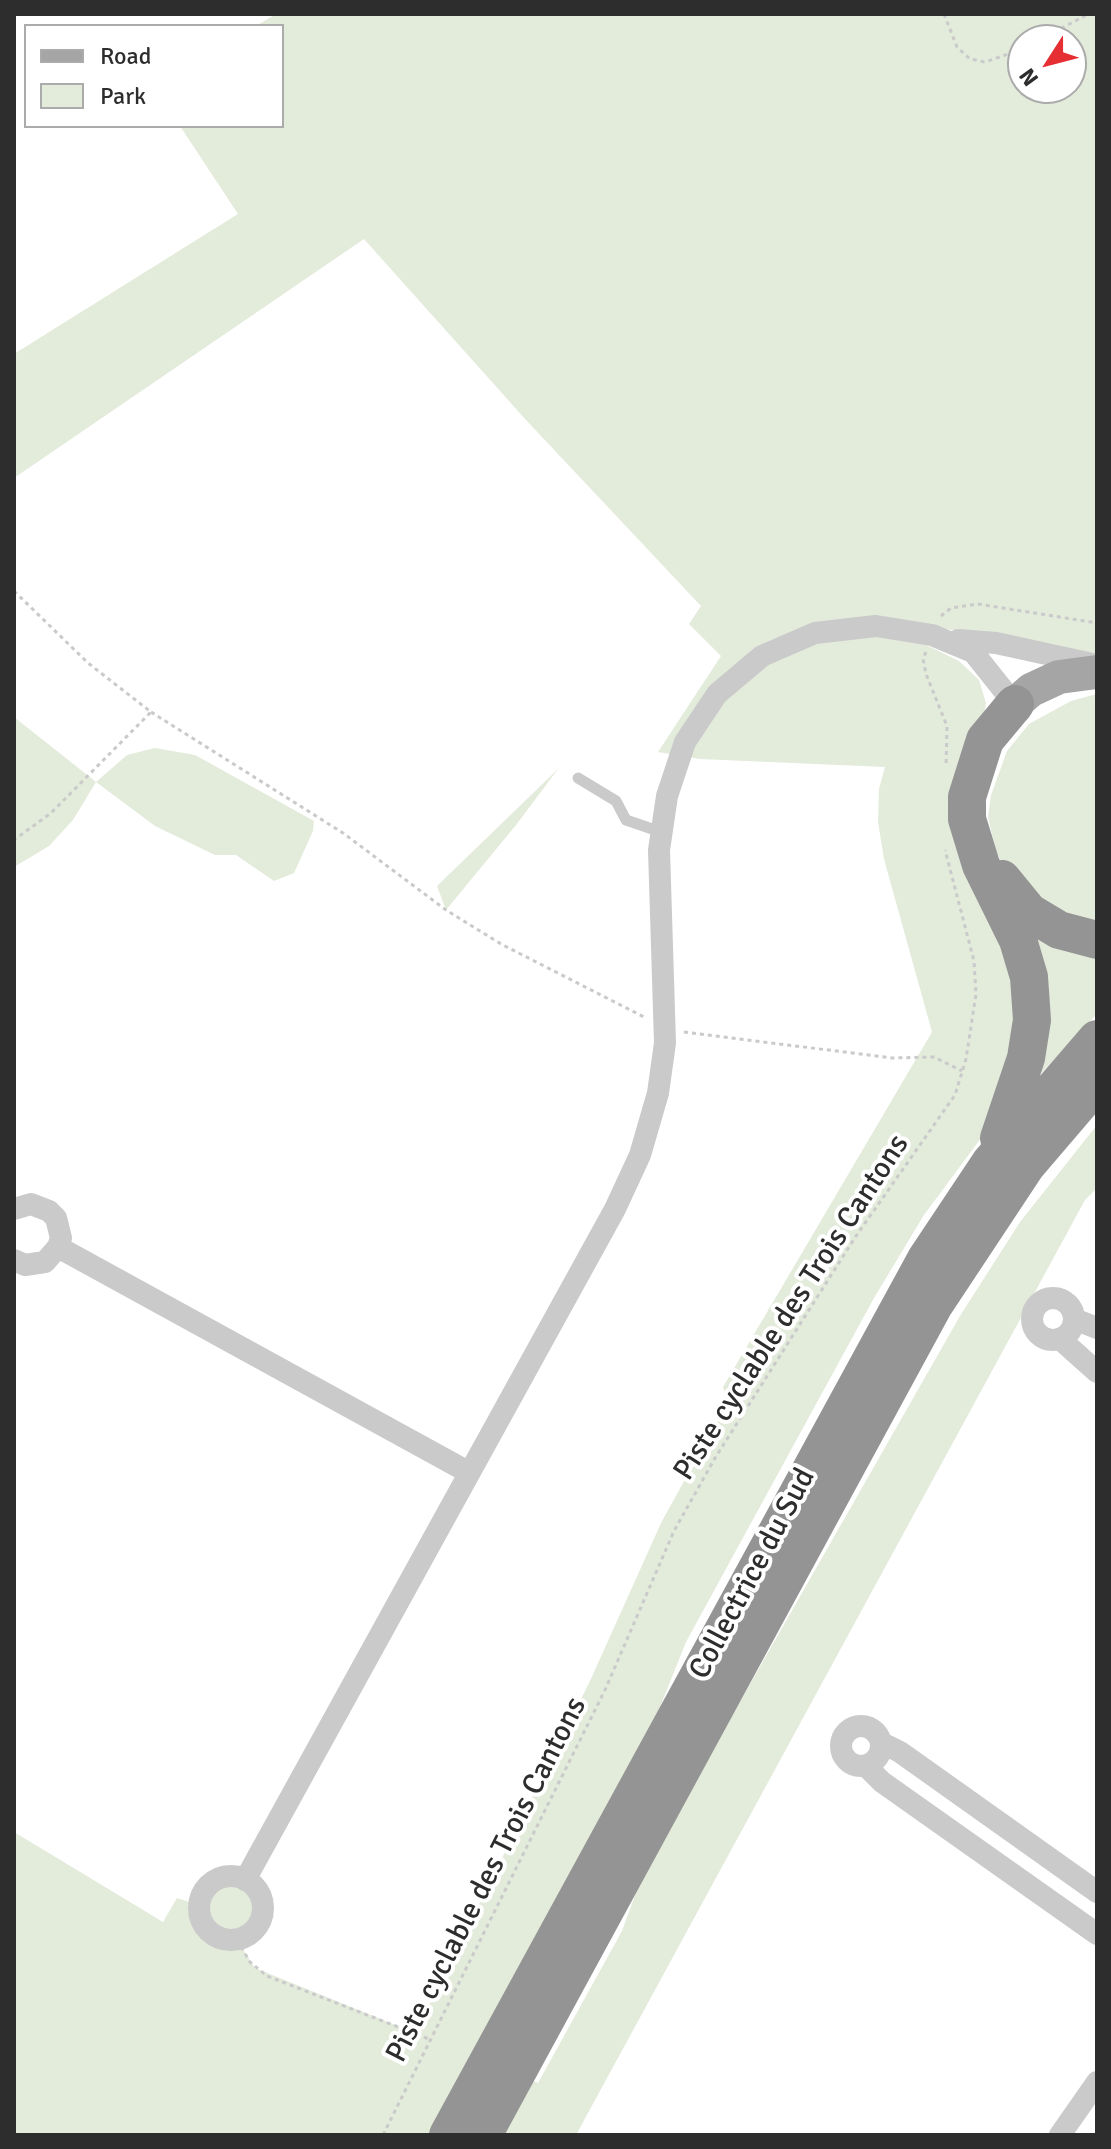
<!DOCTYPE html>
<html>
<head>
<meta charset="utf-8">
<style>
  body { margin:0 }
  #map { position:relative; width:1111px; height:2149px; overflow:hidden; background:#fff; font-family:Signika,sans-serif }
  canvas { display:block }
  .frame { position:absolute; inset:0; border:16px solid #2d2d2d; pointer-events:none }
  .legend { position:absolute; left:24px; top:24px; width:260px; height:104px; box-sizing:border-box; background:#fff; border:2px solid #ababab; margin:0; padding:10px 14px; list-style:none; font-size:24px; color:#2d2d2d }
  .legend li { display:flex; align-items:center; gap:16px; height:40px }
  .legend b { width:40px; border:2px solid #ababab }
  .north { position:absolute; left:1007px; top:24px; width:80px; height:80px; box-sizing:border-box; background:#fff; border:2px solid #ababab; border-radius:50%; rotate:234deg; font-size:22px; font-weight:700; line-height:32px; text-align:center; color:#2d2d2d }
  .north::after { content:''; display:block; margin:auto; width:28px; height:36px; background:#e52f33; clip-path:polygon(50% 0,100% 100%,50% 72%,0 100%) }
</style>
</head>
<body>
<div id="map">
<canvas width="1111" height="2149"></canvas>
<div class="frame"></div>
<ul class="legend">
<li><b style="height:10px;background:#a5a5a5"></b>Road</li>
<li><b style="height:22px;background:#e3ebdb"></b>Park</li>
</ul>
<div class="north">N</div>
</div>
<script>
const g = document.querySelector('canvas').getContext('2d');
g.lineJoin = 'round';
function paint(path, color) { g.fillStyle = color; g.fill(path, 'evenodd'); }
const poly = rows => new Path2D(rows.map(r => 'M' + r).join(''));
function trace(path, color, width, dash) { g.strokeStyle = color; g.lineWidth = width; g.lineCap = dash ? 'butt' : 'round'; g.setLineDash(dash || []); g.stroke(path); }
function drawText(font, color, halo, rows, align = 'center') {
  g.font = font + ' Signika,sans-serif'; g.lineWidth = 8; g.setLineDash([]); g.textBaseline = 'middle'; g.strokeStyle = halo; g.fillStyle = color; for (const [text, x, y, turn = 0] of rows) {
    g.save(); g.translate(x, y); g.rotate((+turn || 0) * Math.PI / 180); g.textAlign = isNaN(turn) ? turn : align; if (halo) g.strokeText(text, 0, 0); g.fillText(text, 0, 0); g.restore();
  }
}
const green = poly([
  [276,14,1097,14,1097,658,936,627,928,646,959,661,979,680,986,703,983,721,962,768,1010,942,1023,1021,990,1126,924,1215,874,1298,686,1642,658,1712,429,2135,14,2135,14,1832,163,1922,177,1898,199,1905,207,1887,215,1881,234,1877,245,1880,259,1893,263,1912,254,1930,237,1940,255,1968,415,2033,590,1681,662,1521,728,1402,723,1387,932,1032,884,859,878,822,879,789,885,767,700,759,658,752,721,656,689,624,701,606,526,420,364,239,14,478,14,354,238,214,180,126,282,126,282,26,256,26],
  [1023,40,1071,40,1071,88,1023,88],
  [1097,694,1097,933,1013,883,996,852,988,817,991,795,1007,751,1029,724,1071,701],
  [14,717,96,782,127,755,155,748,195,755,314,821,313,831,294,873,274,881,236,855,215,855,155,826,96,782,73,820,49,846,14,867],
  [558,769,516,825,446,910,437,886],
  [1017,910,1097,947,1097,1014,1020,1096],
  [1097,1125,1097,1188,1085,1200,576,2135,502,2135,531,2080,538,2083,622,1931,645,1868,960,1316,1020,1222]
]);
const path = poly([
  [944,14,957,47,970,59,985,62,1023,49],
  [1040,40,1088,14],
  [14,591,88,663,151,712,51,813,14,840],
  [941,616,951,608,978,604,1097,623],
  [926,652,923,659,926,674,947,726,946,767],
  [151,712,343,833,446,910,501,944,644,1017],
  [684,1032,892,1058,934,1057,962,1071],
  [237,1940,250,1962,267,1976,429,2039],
  [383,2135,605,1690,674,1531,715,1458,856,1236,955,1095,966,1059,976,994,974,961,945,850]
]);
const service = poly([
  [578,778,616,801,626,820,661,832]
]);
const minor = poly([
  [958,640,996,643,1097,665],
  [14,1209,31,1204,49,1211,56,1218,61,1238,58,1247,45,1262,25,1265,14,1260],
  [58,1247,468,1472],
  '1032 1319a21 21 0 1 1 42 0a21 21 0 1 1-42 0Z',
  [1074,1319,1097,1328],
  [1060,1339,1097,1372],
  '841 1746a20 20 0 1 1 40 0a20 20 0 1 1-40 0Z',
  [882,1743,900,1752,1097,1892],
  [866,1766,882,1782,1097,1934],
  '199 1908a32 32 0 1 1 64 0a32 32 0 1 1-64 0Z',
  [245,1880,615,1209,640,1155,658,1093,665,1043,659,850,667,796,685,742,717,694,762,656,815,633,876,626,932,635,973,652,1020,711],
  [1060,2135,1097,2082]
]);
const primary = poly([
  [1015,704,1031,690,1059,677,1097,672]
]);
const motorway = poly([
  [1002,879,1029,912,1059,930,1097,940],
  [999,1138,1026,1058,1032,1020,1029,977,1018,940,981,865,967,819,967,797,985,740,1015,704],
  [448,2135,926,1259,990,1163,1097,1039],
  [483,2135,934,1305,1026,1166,1097,1083]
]);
const streetNames = [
  ["Piste cyclable des Trois Cantons",792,1308,-57],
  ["Collectrice du Sud",753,1574,-62],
  ["Piste cyclable des Trois Cantons",487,1880,-63]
];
paint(green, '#e3ebdb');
trace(path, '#cacaca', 3, [4, 4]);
trace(service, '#cacaca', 11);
trace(minor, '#cacaca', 22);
trace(primary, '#a5a5a5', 34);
trace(motorway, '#949494', 38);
drawText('30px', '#2d2d2d', '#fff', streetNames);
</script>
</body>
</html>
